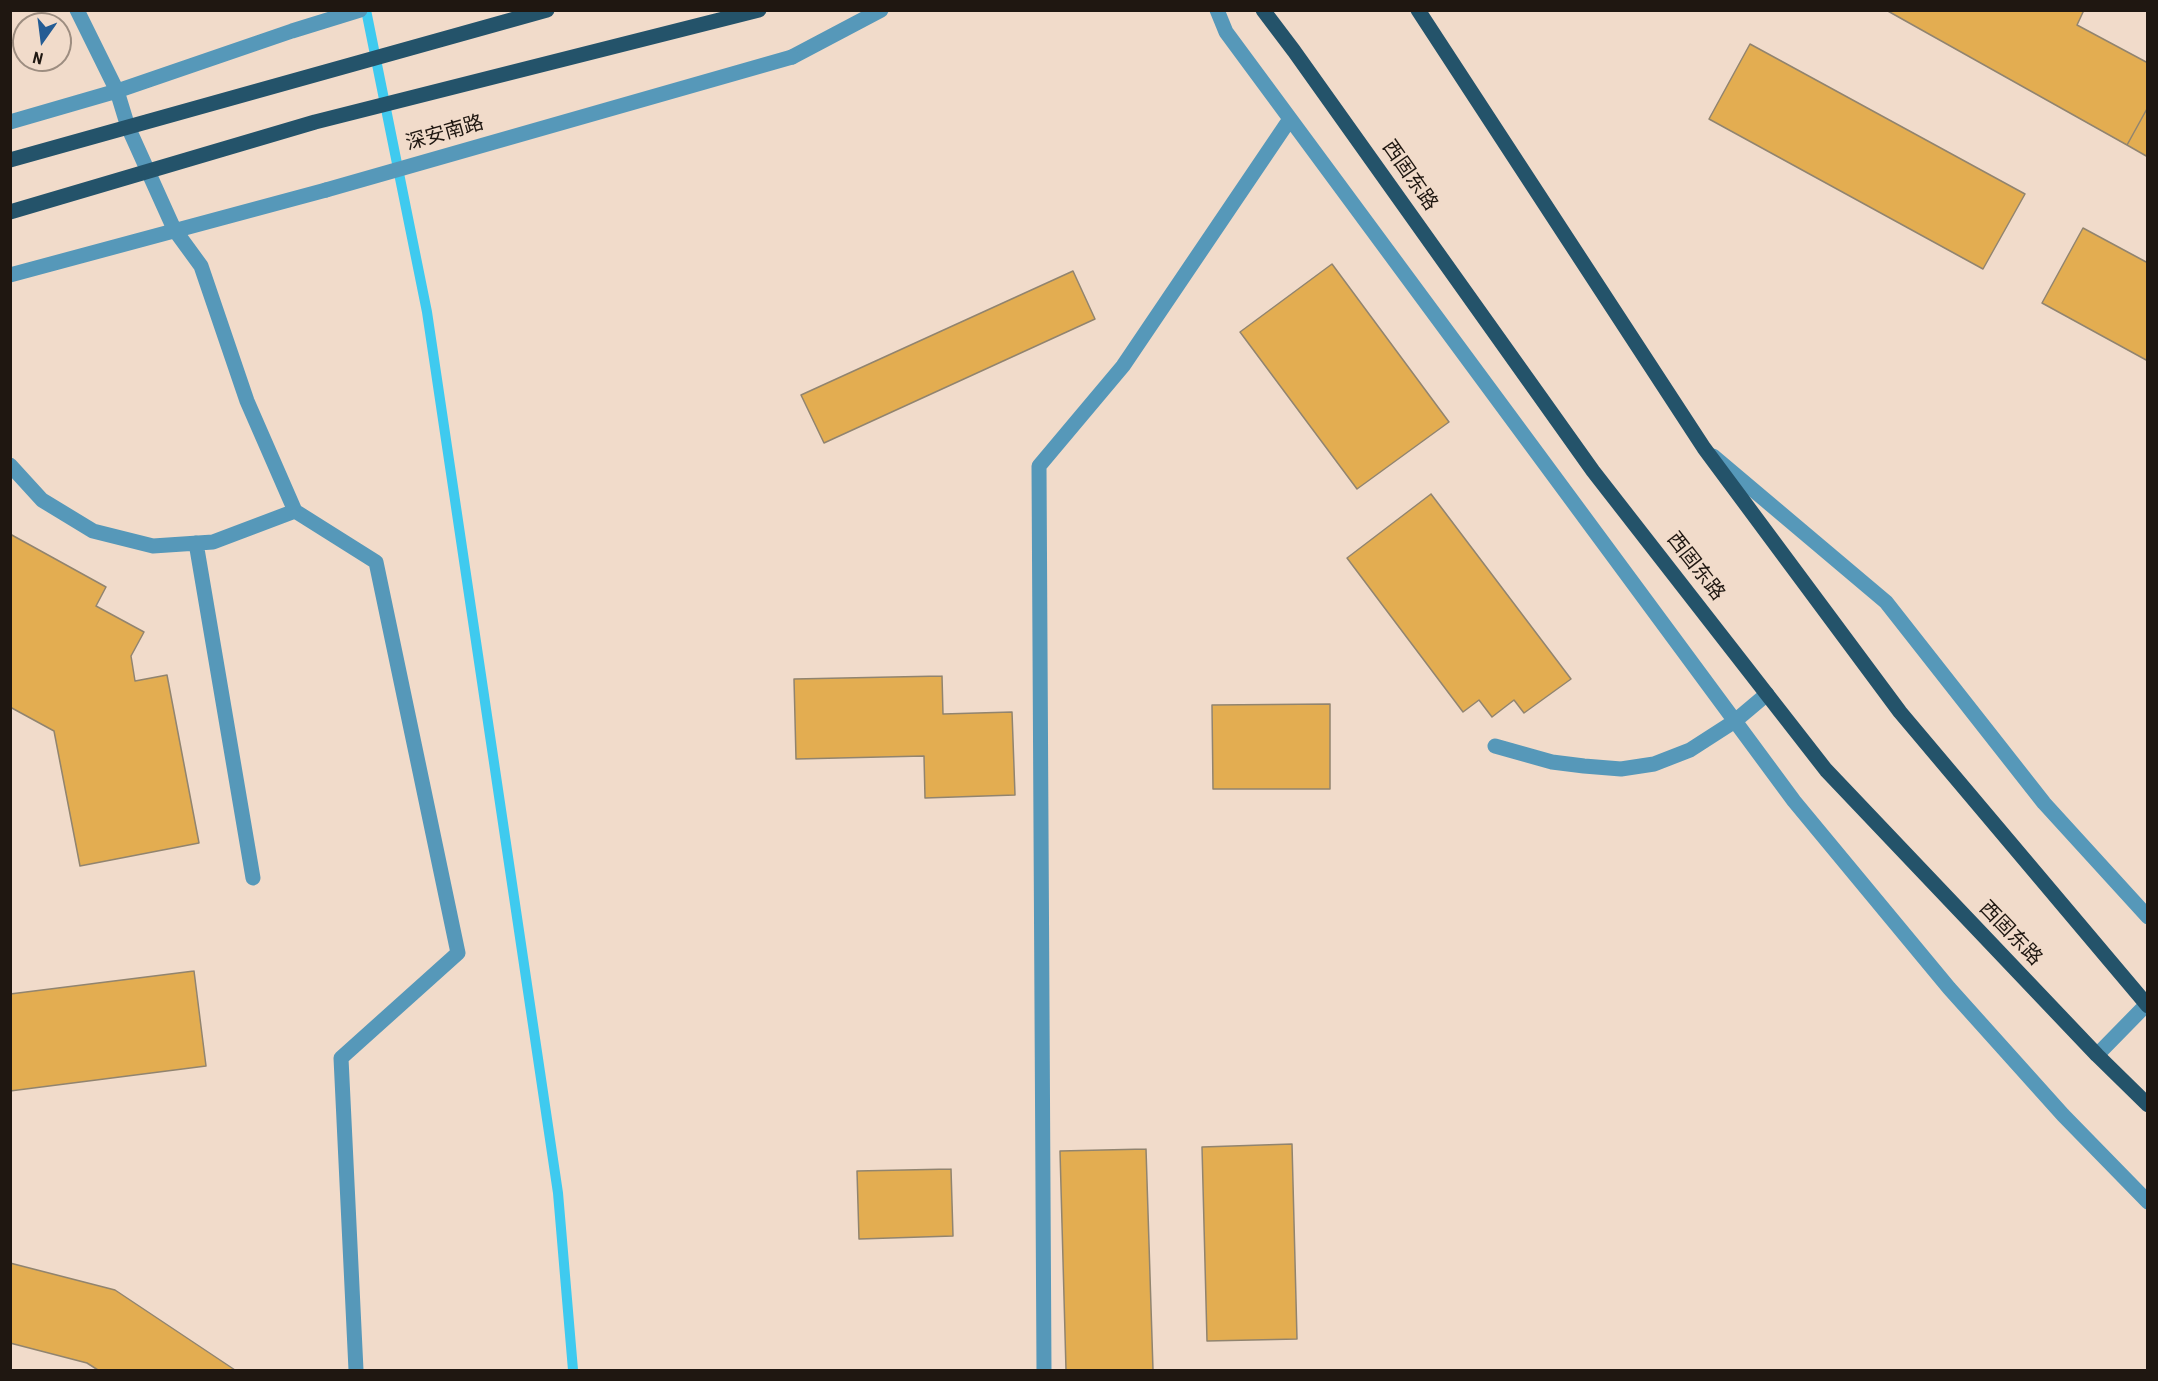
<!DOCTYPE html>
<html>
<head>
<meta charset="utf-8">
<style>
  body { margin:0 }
  #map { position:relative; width:2158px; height:1381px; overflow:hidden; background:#f1dbca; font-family:"Roboto Condensed",sans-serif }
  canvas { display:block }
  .frame { position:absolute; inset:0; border:12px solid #1f1711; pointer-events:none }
  .north { position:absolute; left:12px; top:12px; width:60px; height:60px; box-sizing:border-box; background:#f1dbca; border:2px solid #9d8d80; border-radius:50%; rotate:194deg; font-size:16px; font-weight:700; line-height:24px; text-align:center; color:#1f1711 }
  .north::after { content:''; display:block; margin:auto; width:21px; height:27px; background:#245c94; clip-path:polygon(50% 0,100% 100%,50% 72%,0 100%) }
</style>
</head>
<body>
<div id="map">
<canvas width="2158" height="1381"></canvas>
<div class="frame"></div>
<div class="north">N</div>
</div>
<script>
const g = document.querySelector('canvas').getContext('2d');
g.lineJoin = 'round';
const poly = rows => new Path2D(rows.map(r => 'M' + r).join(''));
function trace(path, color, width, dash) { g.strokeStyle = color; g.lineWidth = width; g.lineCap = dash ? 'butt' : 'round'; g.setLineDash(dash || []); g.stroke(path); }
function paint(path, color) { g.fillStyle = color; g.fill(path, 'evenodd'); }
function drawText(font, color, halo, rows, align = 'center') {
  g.font = font + ' "Roboto Condensed","Noto Sans SC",sans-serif'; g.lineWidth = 4.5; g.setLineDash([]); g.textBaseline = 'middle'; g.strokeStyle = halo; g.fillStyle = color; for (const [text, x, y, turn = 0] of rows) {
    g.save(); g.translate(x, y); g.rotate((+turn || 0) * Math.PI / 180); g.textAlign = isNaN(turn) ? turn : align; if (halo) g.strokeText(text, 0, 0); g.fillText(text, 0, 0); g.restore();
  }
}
const stream = poly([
  [366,10,427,312,558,1193,573,1370]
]);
const building = poly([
  [1886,10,2084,10,2077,25,2148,63,2148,107,2127,145,1886,10],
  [1750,44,2025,194,1983,269,1709,119,1750,44],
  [2148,107,2148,157,2127,145,2148,107],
  [2083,228,2148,263,2148,361,2042,303,2083,228],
  [1332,264,1449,422,1357,489,1240,332,1332,264],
  [1073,271,1095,319,824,443,801,395,1073,271],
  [1431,494,1571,679,1524,713,1514,700,1492,717,1479,700,1463,712,1347,558,1431,494],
  [10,534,106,587,96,606,144,632,131,656,135,681,167,675,199,843,80,866,54,731,10,707,10,534],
  [942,676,943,714,1012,712,1015,795,925,798,924,756,796,759,794,679,942,676],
  [1330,704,1330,789,1213,789,1212,705,1330,704],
  [194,971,206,1066,10,1091,10,994,194,971],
  [1292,1144,1297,1339,1207,1341,1202,1147,1292,1144],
  [1146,1149,1153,1370,1066,1370,1060,1151,1146,1149],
  [951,1169,953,1236,859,1239,857,1171,951,1169],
  [10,1263,115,1290,235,1370,98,1370,87,1363,10,1343,10,1263]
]);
const minor = poly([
  [77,10,117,91,128,127,174,229,201,266,247,401,295,511,376,562,458,953,341,1058,356,1370],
  [1217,10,1226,32,1794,801,1949,988,2063,1115,2148,1202],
  [792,57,881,10],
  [10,122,117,91,292,31,360,10],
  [10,275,326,190],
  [1713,456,1886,602,2044,803,2148,917],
  [10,465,42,500,93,531,153,546,213,542,295,511],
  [196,543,253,878],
  [1495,746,1552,762,1584,766,1621,769,1654,764,1690,750,1735,721,1767,694],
  [2097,1055,2146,1005],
  [1044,1370,1039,466,1123,366,1290,119]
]);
const major = poly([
  [1263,10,1294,51,1593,471,1826,770,2097,1055,2148,1105],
  [1418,10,1704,448,1900,712,2148,1006],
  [10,160,547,10],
  [10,212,315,122,759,10]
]);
const minorBridge = poly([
  [326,190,792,57]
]);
const streetNames = [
  ["深安南路",445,134,-16],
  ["西固东路",1409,176,55],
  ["西固东路",1695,567,52],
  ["西固东路",2010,934,46]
];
trace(stream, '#3fcaef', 10);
paint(building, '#e3ad51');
trace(building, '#91846f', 1.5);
trace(minor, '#5698b9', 15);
trace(major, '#24536a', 15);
trace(minorBridge, '#5698b9', 15);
drawText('20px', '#1f1711', '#f1dbca', streetNames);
</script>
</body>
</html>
